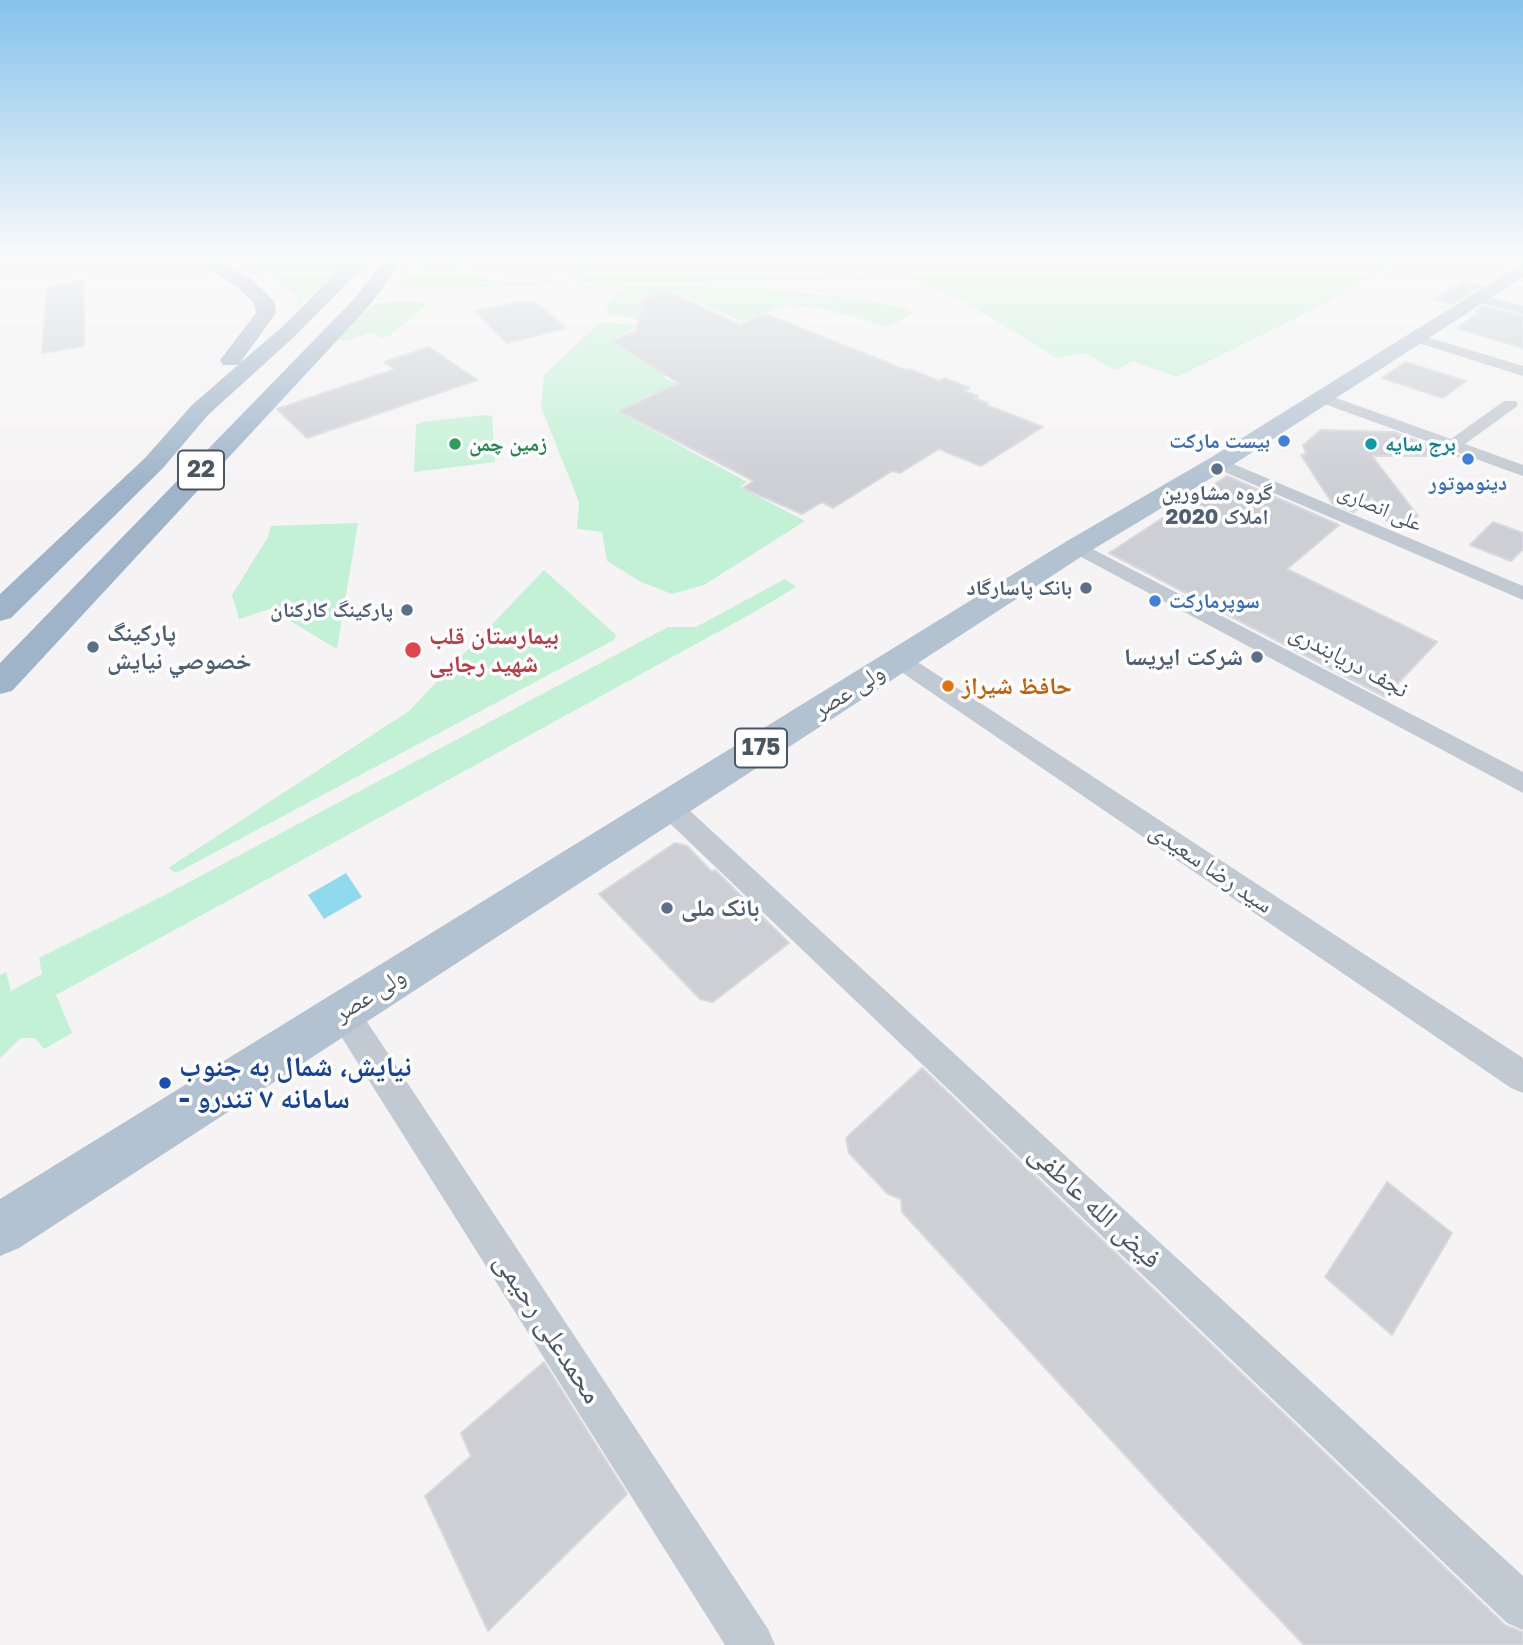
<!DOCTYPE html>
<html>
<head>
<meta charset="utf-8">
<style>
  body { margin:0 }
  canvas { display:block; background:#f5f3f3 }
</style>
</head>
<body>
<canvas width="1523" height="1645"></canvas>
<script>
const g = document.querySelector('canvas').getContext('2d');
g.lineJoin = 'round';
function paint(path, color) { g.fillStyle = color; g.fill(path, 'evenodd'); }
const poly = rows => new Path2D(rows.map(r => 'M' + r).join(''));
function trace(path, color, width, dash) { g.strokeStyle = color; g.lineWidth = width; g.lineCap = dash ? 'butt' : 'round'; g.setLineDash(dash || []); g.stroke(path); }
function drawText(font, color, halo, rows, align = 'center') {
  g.font = font + ' "Golos Text","Noto Naskh Arabic",sans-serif'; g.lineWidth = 7; g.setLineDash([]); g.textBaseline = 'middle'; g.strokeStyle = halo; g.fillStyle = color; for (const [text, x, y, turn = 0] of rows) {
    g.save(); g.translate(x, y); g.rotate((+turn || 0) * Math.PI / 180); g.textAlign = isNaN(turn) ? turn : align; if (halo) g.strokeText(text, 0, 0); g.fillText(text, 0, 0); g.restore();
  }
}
const green = poly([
  [579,255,1410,255,1308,312,1177,377,1133,361,1115,370,1085,353,1057,358,972,306,912,279,577,282],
  [256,259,283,267,341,269,298,306,295,294,275,278,246,262],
  [435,264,452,265,478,276,514,282,566,279,567,284,434,289,392,287,415,269],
  [633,287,759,288,870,301,900,307,913,313,888,327,823,308,785,304,742,322,671,289,639,300,689,326,605,314,609,302,617,294],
  [397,301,430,302,389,336,381,338,375,333,366,334,347,341,335,339,348,325,375,304],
  [600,322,634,325,636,328,614,338,668,370,664,378,739,414,715,426,651,394,617,411,747,482,740,487,805,521,704,585,672,594,641,582,607,561,602,532,577,529,579,502,541,407,544,375],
  [486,415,492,416,495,462,414,472,416,425,421,422],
  [358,523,337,649,270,609,239,619,232,595,268,537,271,526],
  [544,570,616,635,614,640,176,873,168,868,409,711],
  [785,579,796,587,756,611,56,995,72,1033,44,1049,35,1038,21,1038,0,1058,0,975,6,972,11,991,42,974,39,958,161,897,668,627,696,627]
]);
const water = poly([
  [346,873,362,897,324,919,308,895]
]);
const building = poly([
  [84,280,84,346,42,353,47,287,84,280],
  [1463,281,1481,286,1453,304,1435,299,1463,281],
  [668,291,740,325,765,314,906,370,909,369,939,381,944,378,970,388,964,391,978,396,974,398,988,403,986,405,1043,427,981,466,939,449,900,473,892,471,833,508,822,502,802,514,743,488,754,481,619,411,679,383,612,341,636,331,643,299,668,291],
  [519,302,535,302,566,328,507,343,475,311,519,302],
  [1483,306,1523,316,1523,348,1457,328,1480,312,1476,311,1483,306],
  [429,347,477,380,307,438,277,409,395,369,384,362,429,347],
  [1405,362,1466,381,1443,398,1382,378,1405,362],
  [1321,430,1394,432,1460,456,1372,456,1418,516,1405,526,1391,524,1383,518,1372,497,1354,512,1332,503,1301,455,1306,454,1303,445,1321,430],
  [1227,476,1339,525,1287,569,1437,642,1385,697,1109,553,1227,476],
  [1493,522,1523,533,1523,549,1511,561,1470,545,1493,522],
  [675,843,687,846,712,872,715,870,789,943,713,1002,700,999,599,894,675,843],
  [922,1068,1505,1625,1523,1632,1523,1645,1304,1645,1170,1504,902,1212,901,1199,888,1194,849,1153,846,1138,922,1068],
  [1387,1182,1452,1233,1392,1335,1325,1277,1387,1182],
  [544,1362,627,1494,488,1631,425,1496,471,1456,461,1433,544,1362]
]);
const minor = poly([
  [1479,294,1523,306,1523,314,1474,301,1474,295,1479,294],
  [1417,334,1523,366,1523,376,1412,341,1412,335,1417,334],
  [1322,393,1451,439,1504,401,1516,401,1518,404,1516,407,1465,444,1523,465,1523,476,1316,401,1314,398,1322,393],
  [1219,458,1523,586,1523,600,1213,467,1210,463,1213,459,1219,458],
  [1077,541,1523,772,1523,793,1070,551,1067,547,1077,541],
  [899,653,907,655,1523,1058,1523,1093,1511,1088,891,665,888,660,891,655,899,653],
  [668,796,677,799,1523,1576,1523,1630,1507,1623,659,813,655,806,659,799,668,796],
  [343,998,354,1002,768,1629,775,1645,725,1645,332,1022,328,1012,332,1002,343,998]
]);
const primary = poly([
  [1523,263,1523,277,1228,468,1087,553,19,1248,0,1256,0,1199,1067,541,1210,458,1523,263]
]);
const trunk = poly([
  [184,255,206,255,251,279,274,301,276,313,240,363,281,328,341,268,302,269,258,259,255,255,287,255,302,259,373,255,375,261,372,265,363,267,295,336,208,415,163,468,11,618,0,621,0,594,145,458,192,405,238,365,223,365,220,360,256,313,254,303,237,287,184,255],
  [389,255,407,255,368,307,12,691,0,694,0,663,354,299,389,255]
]);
const markers = [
  [1284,441,7,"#3f7fe0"],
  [455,444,7,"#2e9e5b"],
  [1371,444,7,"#0f9aa8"],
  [1468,459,7,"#3f7fe0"],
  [1217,469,7,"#5c6f8a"],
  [1086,588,7,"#5c6f8a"],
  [1155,601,7,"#3f7fe0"],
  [407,610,7,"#5c6f8a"],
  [93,647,7,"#5c6f8a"],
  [413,650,9,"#e0444e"],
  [1257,657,7,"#5c6f8a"],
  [948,686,7,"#e8710a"],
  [667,908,7,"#5c6f8a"],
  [165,1083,7,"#1a4fb4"]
];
const farShopnames = [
  ["بیست مارکت",1270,441],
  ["دینوموتور",1468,483,"center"],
  ["سوپرمارکت",1169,601,"left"]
];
const farLeisurenames = [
  ["زمین چمن",469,444]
];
const farCulturenames = [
  ["برج سایه",1385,444]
];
const farServicenames = [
  ["گروه مشاورین",1217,493,"center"],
  ["املاک 2020",1217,517,"center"],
  ["بانک پاسارگاد",1072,588],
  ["پارکینگ کارکنان",393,610]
];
const farStreetnames = [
  ["علی انصاری",1380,508,23]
];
const shields = [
  [201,470,46],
  [761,748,52]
];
const shieldNames = [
  ["22",201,470],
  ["175",761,748]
];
const serviceNames = [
  ["پاركينگ",107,633],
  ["خصوصي نيايش",107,661],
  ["شرکت ایریسا",1243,657,"right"],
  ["بانک ملی",681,908]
];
const healthNames = [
  ["بیمارستان قلب",429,636],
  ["شهید رجایی",429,664]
];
const streetNames = [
  ["نجف دریابندری",1349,661,28],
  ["ولی عصر",849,691,-32],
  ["سید رضا سعیدی",1211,868,34],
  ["ولی عصر",370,995,-32]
];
const foodNames = [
  ["حافظ شیراز",962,686]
];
const nearTransitnames = [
  ["نیایش، شمال به جنوب",179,1067],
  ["- سامانه ۷ تندرو",179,1099]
];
const nearStreetnames = [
  ["فیض الله عاطفی",1095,1206,43],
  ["محمدعلی رحیمی",548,1328,57]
];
paint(green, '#c3f1d5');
paint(water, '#90daee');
paint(building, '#cdcfd5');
trace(building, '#d7d9de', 2);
paint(minor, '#c1cad2');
paint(primary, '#b3c2d1');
paint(trunk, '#9fb4c9');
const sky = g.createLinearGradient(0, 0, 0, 485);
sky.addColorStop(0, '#85c3ea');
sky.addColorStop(0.53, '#fafafa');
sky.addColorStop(1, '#fafafa00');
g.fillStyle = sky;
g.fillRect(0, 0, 1523, 485);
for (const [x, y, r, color] of markers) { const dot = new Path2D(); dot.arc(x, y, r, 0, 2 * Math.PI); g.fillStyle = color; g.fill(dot); trace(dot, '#fff', 2.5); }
drawText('bold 21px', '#366cbe', '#fff', farShopnames, 'right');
drawText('bold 21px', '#27864d', '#fff', farLeisurenames, 'left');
drawText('bold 21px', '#0d838f', '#fff', farCulturenames, 'left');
drawText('bold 21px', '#4e5e75', '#fff', farServicenames, 'right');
drawText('21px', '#4a5661', '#fff', farStreetnames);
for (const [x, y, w] of shields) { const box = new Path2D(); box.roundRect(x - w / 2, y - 19.5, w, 39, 5); g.fillStyle = '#fff'; g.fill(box); trace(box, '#4a5661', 2); }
drawText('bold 23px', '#4a5661', null, shieldNames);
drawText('bold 24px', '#4e5e75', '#fff', serviceNames, 'left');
drawText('bold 24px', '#be3a42', '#fff', healthNames, 'left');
drawText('24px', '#4a5661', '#fff', streetNames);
drawText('bold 24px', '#c56008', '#fff', foodNames, 'left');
drawText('bold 28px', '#164399', '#fff', nearTransitnames, 'left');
drawText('28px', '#4a5661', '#fff', nearStreetnames);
</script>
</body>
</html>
